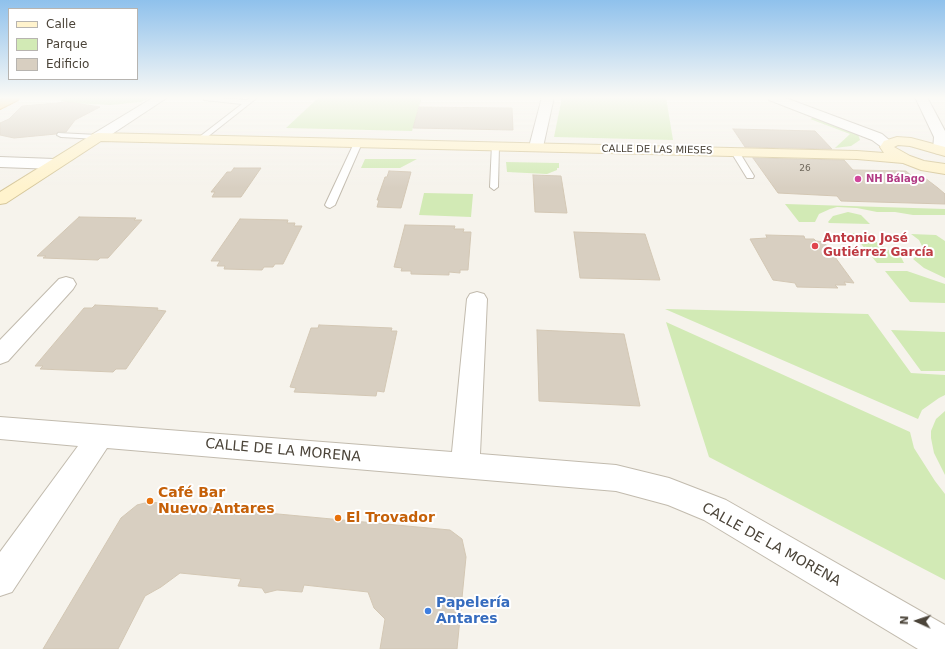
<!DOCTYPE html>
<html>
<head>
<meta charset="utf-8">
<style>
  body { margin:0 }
  #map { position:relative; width:945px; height:649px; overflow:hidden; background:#f6f3ec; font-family:"DejaVu Sans",sans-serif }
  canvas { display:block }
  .legend { position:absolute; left:8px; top:8px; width:130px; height:72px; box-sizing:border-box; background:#fff; border:1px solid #b7b4b0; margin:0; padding:5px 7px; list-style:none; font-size:12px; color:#4b4439 }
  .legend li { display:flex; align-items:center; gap:8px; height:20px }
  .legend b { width:20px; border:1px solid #b7b4b0 }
  .north { position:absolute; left:897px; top:601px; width:40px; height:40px; -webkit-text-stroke:3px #fff; paint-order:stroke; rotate:273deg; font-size:11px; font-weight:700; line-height:16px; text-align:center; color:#4b4439 }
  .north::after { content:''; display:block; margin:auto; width:14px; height:18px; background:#4b4439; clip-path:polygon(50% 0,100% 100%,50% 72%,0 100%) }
</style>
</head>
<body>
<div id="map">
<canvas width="945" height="649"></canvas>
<ul class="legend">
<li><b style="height:5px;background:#fff3cd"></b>Calle</li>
<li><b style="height:11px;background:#d2eab5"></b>Parque</li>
<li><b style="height:11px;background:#d8cfc1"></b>Edificio</li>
</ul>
<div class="north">N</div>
</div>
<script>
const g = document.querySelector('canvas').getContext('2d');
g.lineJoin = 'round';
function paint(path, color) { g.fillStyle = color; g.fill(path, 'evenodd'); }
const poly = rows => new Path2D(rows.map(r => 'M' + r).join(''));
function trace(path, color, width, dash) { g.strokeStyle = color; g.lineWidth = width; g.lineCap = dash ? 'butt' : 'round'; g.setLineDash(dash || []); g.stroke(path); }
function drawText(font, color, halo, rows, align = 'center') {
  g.font = font + ' "DejaVu Sans",sans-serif'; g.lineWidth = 4; g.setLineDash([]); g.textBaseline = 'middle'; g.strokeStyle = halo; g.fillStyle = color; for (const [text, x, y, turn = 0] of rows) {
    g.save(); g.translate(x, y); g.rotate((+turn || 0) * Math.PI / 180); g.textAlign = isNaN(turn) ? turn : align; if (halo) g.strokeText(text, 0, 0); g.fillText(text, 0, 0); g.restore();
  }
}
const green = poly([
  [63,97,150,97,141,102,111,105,70,103,61,101],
  [319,97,422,97,412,131,286,128],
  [562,97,666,97,673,140,554,137],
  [817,116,858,134,860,140,851,146,835,148,850,134,810,119],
  [365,159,417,159,400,168,361,168],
  [506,162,559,163,559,168,557,168,557,170,547,174,507,172],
  [424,193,473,194,471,217,419,215],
  [785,204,945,209,945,215,913,215,895,212,877,212,857,208,837,207,830,209,819,214,815,222,799,222],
  [848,212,861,215,870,224,829,223,828,222,833,216],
  [852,233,874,233,872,237,875,241,890,251,899,253,904,263,877,263],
  [911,234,936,235,945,241,945,278,924,268,913,259,924,250,919,240],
  [885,271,907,271,945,284,945,303,910,302],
  [665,309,868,314,911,373,945,375,945,395,939,398,922,410,918,419],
  [666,322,910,432,914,448,935,481,945,494,945,580,709,457],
  [891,330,945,332,945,371,921,371],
  [945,411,945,475,934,453,931,438,931,431,936,419]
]);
const building = poly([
  [68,102,100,107,75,120,66,132,58,132,56,134,14,138,0,135,0,123,9,119,22,106,68,102],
  [419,107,512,108,513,130,413,128,419,107],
  [733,129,815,131,832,149,745,147,733,129],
  [753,158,844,160,853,170,906,171,913,177,925,178,938,188,945,194,945,204,841,201,837,196,778,193,753,158],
  [234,168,261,168,241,197,212,197,215,192,211,192,227,172,231,172,234,168],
  [389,171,411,172,401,208,377,207,379,200,377,200,385,177,387,177,389,171],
  [533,175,561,176,567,213,535,212,533,175],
  [79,217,136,218,134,220,142,220,108,258,100,258,98,260,43,258,46,256,37,256,79,217],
  [240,219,288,220,287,223,295,223,294,226,302,226,283,264,275,264,273,267,264,267,262,270,224,269,225,266,217,266,220,261,211,261,240,219],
  [405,225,455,226,454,229,464,229,463,232,471,232,468,270,460,270,460,273,449,272,449,275,411,274,411,271,401,271,402,268,394,267,405,225],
  [574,232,645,234,660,280,580,278,574,232],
  [766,235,804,236,805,239,814,239,816,241,824,242,854,283,844,282,846,285,835,285,838,288,797,287,795,283,773,280,750,239,767,238,766,235],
  [95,305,158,308,157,310,166,311,126,369,116,369,113,372,89,371,40,369,43,366,35,366,84,308,92,308,95,305],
  [319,325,392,328,391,331,397,331,384,392,377,391,376,396,294,392,296,388,290,387,311,328,318,328,319,325],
  [537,330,624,334,640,406,539,401,537,330],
  [149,502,450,530,462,539,466,557,457,649,380,649,385,619,374,608,368,592,304,585,302,592,277,590,265,593,262,588,238,586,241,579,180,573,161,587,145,596,118,649,43,649,121,518,137,505,149,502]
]);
const service = poly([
  [206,97,247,100,251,97,258,97,201,142,198,142,198,138,242,104,204,100,204,98,206,97],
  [58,133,98,135,102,137,98,139,61,137,57,135,58,133],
  [355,141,358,141,362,143,335,205,330,208,327,207,325,205,355,141],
  [492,144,495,144,499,146,498,187,494,190,490,187,492,144],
  [732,150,738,150,754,176,753,178,747,178,731,152,732,150]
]);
const minor = poly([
  [154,97,168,97,103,140,98,141,93,140,91,137,93,134,154,97],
  [542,97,554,97,543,147,541,150,536,151,531,150,529,147,542,97],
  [767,97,783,97,882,134,895,145,893,148,888,149,883,148,872,140,769,100,767,97],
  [915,97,927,97,945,131,945,153,940,154,935,153,933,150,934,137,915,97],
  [0,157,55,159,60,161,63,164,60,167,55,169,0,167,0,157],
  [66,277,73,279,76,284,73,289,8,361,0,364,0,340,59,279,66,277],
  [477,292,484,294,487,299,480,454,616,465,669,478,726,500,945,625,945,649,918,649,704,520,668,505,616,491,107,448,12,592,0,596,0,552,78,446,0,439,0,417,452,452,467,299,470,294,477,292]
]);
const secondary = poly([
  [98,133,857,151,884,153,880,147,884,141,897,137,911,138,945,147,945,156,910,146,898,145,894,147,910,156,924,161,945,164,945,174,921,170,903,163,857,159,101,141,6,203,0,204,0,192,93,134,98,133]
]);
const trunk = poly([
  [6,97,20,97,18,100,0,109,0,100,6,97]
]);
const markers = [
  [858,179,4,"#d1479c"],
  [815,246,4,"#e0444e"],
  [150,501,4,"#e8710a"],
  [338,518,4,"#e8710a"],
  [428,611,4,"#3f7fe0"]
];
const farNumbernames = [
  ["26",805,169]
];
const farStreetnames = [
  ["CALLE DE LAS MIESES",657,150,1]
];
const farHotelnames = [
  ["NH Bálago",866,179]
];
const healthNames = [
  ["Antonio José",823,239],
  ["Gutiérrez García",823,253]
];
const nearStreetnames = [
  ["CALLE DE LA MORENA",283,451,5],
  ["CALLE DE LA MORENA",771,545,29]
];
const nearFoodnames = [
  ["Café Bar",158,493],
  ["Nuevo Antares",158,509],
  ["El Trovador",346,518]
];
const nearShopnames = [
  ["Papelería",436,603],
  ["Antares",436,619]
];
paint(green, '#d2eab5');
paint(building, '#d8cfc1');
trace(building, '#d3c7b4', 1);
trace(service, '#c2bbae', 2);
trace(minor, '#c2bbae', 2);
trace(secondary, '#d6c79b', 2);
trace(trunk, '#e0a43c', 2);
paint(service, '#fff');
paint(minor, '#fff');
paint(secondary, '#fff3cd');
paint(trunk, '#ffd985');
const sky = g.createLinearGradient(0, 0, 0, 188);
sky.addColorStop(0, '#8fc1ec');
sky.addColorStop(0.52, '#fbfaf6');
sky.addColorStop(1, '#fbfaf600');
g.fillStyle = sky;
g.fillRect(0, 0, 945, 188);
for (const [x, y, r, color] of markers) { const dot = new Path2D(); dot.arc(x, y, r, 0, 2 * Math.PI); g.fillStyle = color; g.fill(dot); trace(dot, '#fff', 1.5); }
drawText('9px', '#6e675b', null, farNumbernames);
drawText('10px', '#4b4439', '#fff', farStreetnames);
drawText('bold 10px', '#b23c85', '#fff', farHotelnames, 'left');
drawText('bold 12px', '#be3a42', '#fff', healthNames, 'left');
drawText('14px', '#4b4439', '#fff', nearStreetnames);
drawText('bold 14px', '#c56008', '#fff', nearFoodnames, 'left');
drawText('bold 14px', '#366cbe', '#fff', nearShopnames, 'left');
</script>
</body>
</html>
